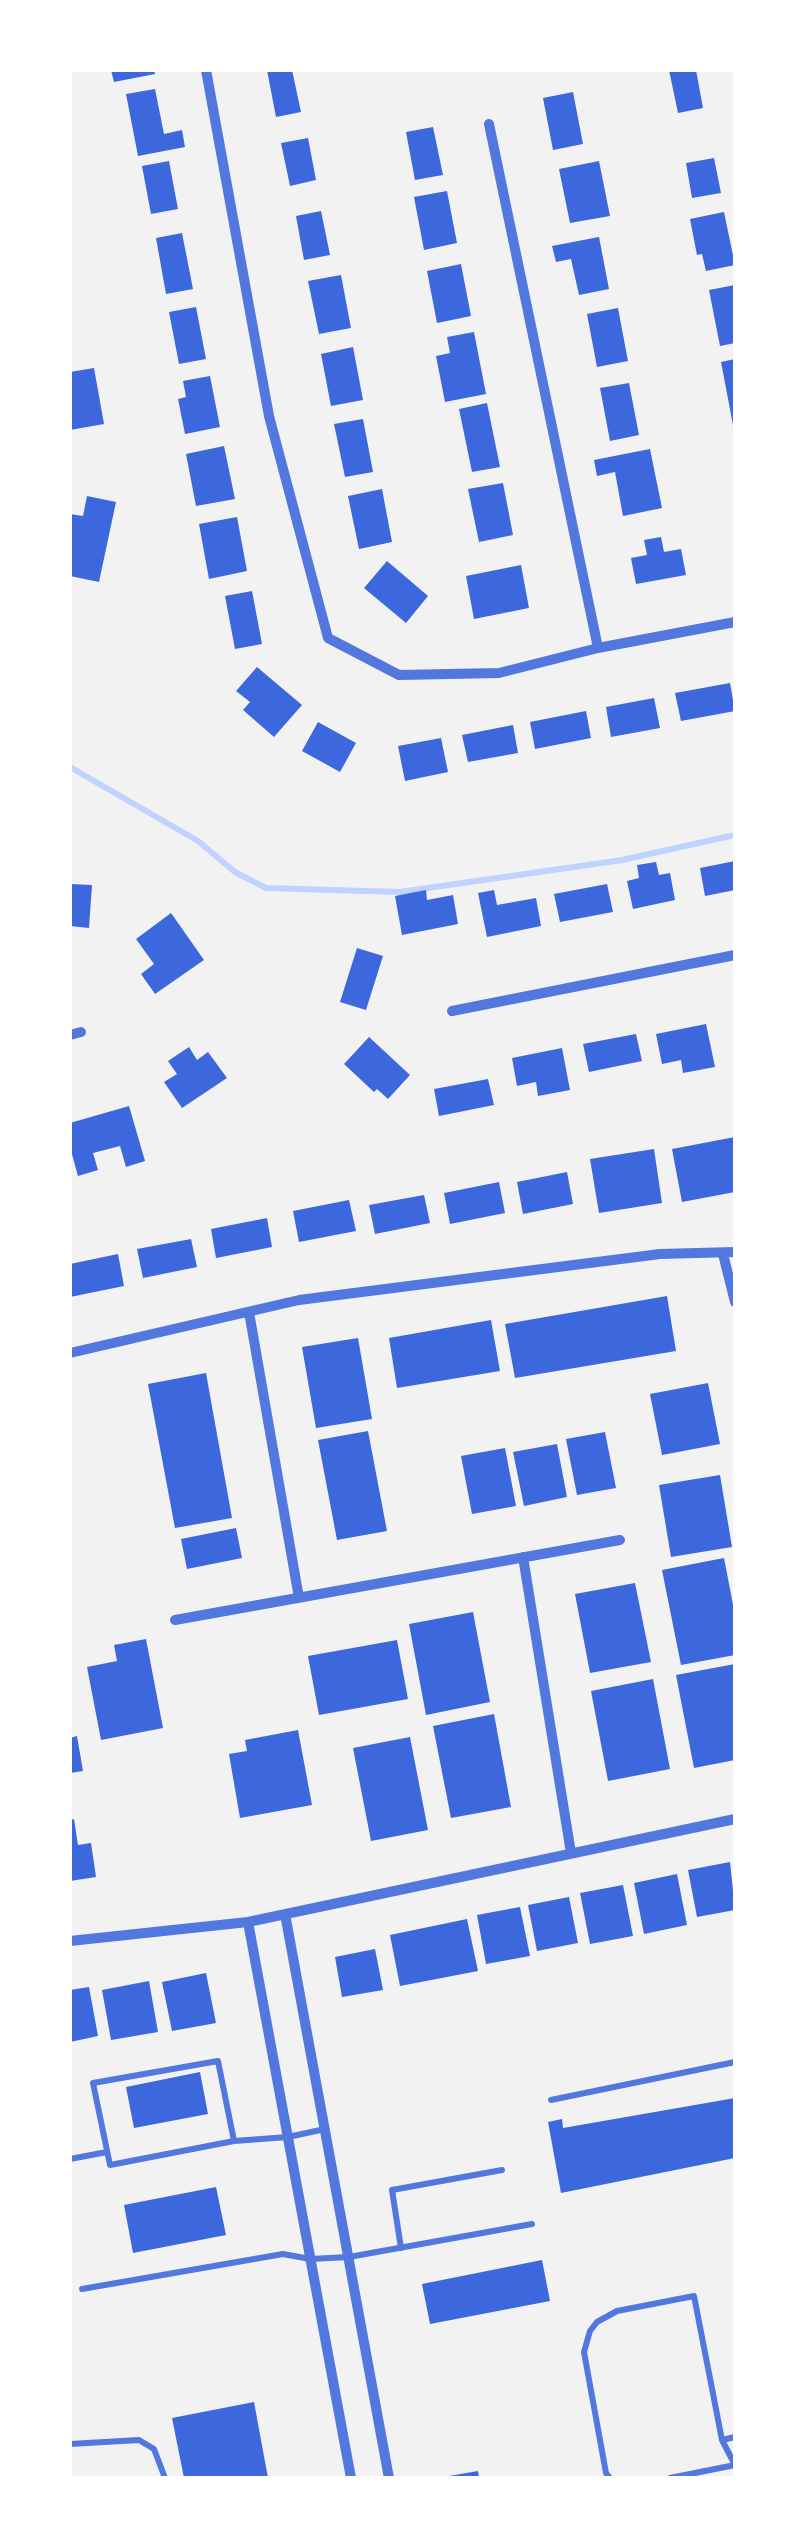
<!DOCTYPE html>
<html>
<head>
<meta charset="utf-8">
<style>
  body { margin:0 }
  #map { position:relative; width:805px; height:2548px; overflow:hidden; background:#f2f2f2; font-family:"Alegreya Sans",sans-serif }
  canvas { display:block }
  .frame { position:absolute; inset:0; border:72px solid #fff; pointer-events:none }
</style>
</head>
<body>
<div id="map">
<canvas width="805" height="2548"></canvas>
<div class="frame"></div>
</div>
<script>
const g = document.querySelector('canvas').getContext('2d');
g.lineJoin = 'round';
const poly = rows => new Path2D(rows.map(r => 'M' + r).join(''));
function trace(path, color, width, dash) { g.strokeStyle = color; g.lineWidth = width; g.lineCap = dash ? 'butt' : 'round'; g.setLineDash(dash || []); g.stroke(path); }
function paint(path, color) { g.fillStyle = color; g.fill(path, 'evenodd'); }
const stream = poly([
  [70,767,198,841,235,872,266,888,400,892,622,860,735,835]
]);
const building = poly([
  [111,70,154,70,155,74,114,82],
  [267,70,292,70,301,112,276,117],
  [669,70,696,70,703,108,678,113],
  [155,89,164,134,182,130,185,147,138,156,126,94],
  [573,92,583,144,553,150,543,98],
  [433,127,443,175,415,180,406,132],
  [308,138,316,180,290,186,281,143],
  [714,158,721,193,692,198,686,163],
  [169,161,178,209,151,214,142,166],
  [599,161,610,216,570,223,559,169],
  [447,191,457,243,424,250,414,197],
  [321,211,330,255,304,260,296,216],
  [724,212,735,265,706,271,702,254,697,255,690,219],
  [182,233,193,289,166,294,156,238],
  [599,237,609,289,579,295,571,259,556,262,552,246],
  [461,264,471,316,437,323,427,271],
  [341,275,351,328,319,334,308,281],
  [735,285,735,343,720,346,709,290],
  [196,307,206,359,179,364,169,312],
  [618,308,628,361,597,367,587,314],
  [474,332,486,394,445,402,436,356,450,353,447,337],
  [353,347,363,400,331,406,321,354],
  [735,359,735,425,733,425,721,362],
  [94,368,104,424,70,430,70,372],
  [210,376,220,427,185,434,178,399,186,397,183,381],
  [629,383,639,435,610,441,600,388],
  [487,403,500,467,472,472,459,409],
  [363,419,373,472,345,477,334,424],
  [224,446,235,499,196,506,186,454],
  [650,449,662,508,623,516,615,472,597,476,594,460],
  [503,483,513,535,479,542,468,489],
  [382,489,392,542,359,549,348,496],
  [87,496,116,502,99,582,70,576,70,514,83,516],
  [237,517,247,571,209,579,199,524],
  [661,537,664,552,681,549,686,575,636,584,631,558,647,555,644,540],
  [387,561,428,596,406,623,364,588],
  [521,565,529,608,474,619,466,576],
  [252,591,262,644,235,649,225,596],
  [257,667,302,705,274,737,243,710,250,702,236,691],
  [730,683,735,711,681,721,675,693],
  [654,698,660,728,611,737,606,707],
  [586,711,591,738,535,749,530,722],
  [318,722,356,743,340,772,302,751],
  [513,725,518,753,468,762,462,735],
  [441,738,448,772,405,781,398,746],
  [735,861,735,890,705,896,700,868],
  [656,862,659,875,670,873,675,900,633,909,627,881,639,878,637,865],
  [70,884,92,885,89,928,70,926],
  [607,884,613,912,560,922,554,894],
  [426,890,427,900,453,895,458,924,402,935,395,896],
  [494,890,497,905,536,898,541,926,487,937,478,893],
  [171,913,204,960,155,994,141,974,154,964,136,939],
  [357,948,383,956,366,1010,340,1002],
  [706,1024,715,1067,683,1073,681,1060,662,1064,656,1034],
  [636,1034,642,1061,589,1072,583,1044],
  [369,1037,410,1075,388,1099,377,1089,374,1092,344,1064],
  [189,1047,197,1060,208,1052,227,1078,182,1108,164,1082,177,1074,168,1061],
  [562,1048,570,1090,538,1096,536,1082,517,1086,512,1058],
  [488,1079,494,1105,439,1116,434,1089],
  [129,1106,145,1161,126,1167,120,1146,93,1153,98,1170,78,1176,70,1147,70,1123],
  [735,1137,735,1192,682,1202,672,1149],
  [654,1149,662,1203,599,1213,590,1159],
  [567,1172,573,1204,523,1214,517,1182],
  [499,1182,505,1213,450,1224,444,1193],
  [424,1195,430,1223,375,1234,369,1205],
  [349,1200,356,1231,299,1242,293,1211],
  [267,1218,272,1247,216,1258,211,1229],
  [191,1239,197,1267,143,1278,137,1249],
  [118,1254,124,1286,70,1297,70,1264],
  [667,1296,676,1351,515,1378,505,1324],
  [491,1320,500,1371,397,1388,389,1338],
  [358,1338,372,1419,316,1428,302,1347],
  [206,1373,232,1518,175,1528,148,1384],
  [708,1383,720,1444,662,1455,650,1394],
  [368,1431,387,1531,337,1540,318,1440],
  [605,1432,616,1488,577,1495,566,1439],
  [557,1444,567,1497,524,1506,513,1452],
  [505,1448,516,1506,472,1514,461,1456],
  [720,1475,732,1547,671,1557,659,1485],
  [236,1528,242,1558,187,1569,181,1539],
  [724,1558,735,1615,735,1655,681,1665,662,1570],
  [635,1583,651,1662,590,1673,575,1594],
  [473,1612,490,1702,426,1715,409,1624],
  [146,1639,163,1728,101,1740,87,1667,117,1661,114,1645],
  [397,1640,408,1699,319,1715,308,1656],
  [735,1664,735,1760,694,1768,676,1675],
  [653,1679,670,1769,608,1781,591,1691],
  [494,1714,511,1807,451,1818,433,1726],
  [298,1730,312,1805,240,1818,229,1754,247,1751,245,1740],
  [77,1736,83,1771,70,1773,70,1738],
  [410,1737,428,1830,371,1841,353,1748],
  [74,1819,78,1845,91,1843,96,1877,70,1881,70,1820],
  [730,1862,735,1910,697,1917,688,1870],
  [677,1874,687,1925,644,1934,634,1883],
  [623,1885,633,1936,590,1944,580,1893],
  [569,1897,578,1943,537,1951,528,1905],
  [520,1907,530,1956,486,1964,477,1915],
  [467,1919,478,1971,400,1986,390,1935],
  [375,1949,383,1990,342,1997,335,1957],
  [206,1973,216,2023,172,2031,162,1982],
  [149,1981,158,2032,111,2040,102,1990],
  [89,1987,98,2036,70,2042,70,1990],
  [200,2072,208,2114,134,2128,126,2087],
  [735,2098,735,2158,561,2193,548,2122,562,2119,563,2128],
  [216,2187,226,2235,133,2253,124,2205],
  [542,2260,550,2301,430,2324,422,2284],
  [254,2402,268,2478,184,2478,172,2418],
  [478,2471,479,2478,449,2478,449,2476]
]);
const service = poly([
  [551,2100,735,2062],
  [234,2141,218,2061,93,2083,110,2165,234,2141,288,2137,325,2129],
  [70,2159,107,2152],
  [401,2248,392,2190,502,2170],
  [82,2289,283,2254,310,2259,349,2257,532,2224],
  [735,2437,722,2440,735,2465],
  [70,2444,139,2440,154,2449,165,2478],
  [610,2478,606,2473,584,2352,590,2331,597,2322,617,2311,694,2296,722,2440],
  [670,2478,735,2465]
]);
const minor = poly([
  [206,70,269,416,328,638,399,675,499,673,598,648,735,622],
  [489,124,598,648],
  [452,1011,735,955],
  [70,1035,81,1032],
  [723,1254,735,1302],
  [249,1312,299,1598],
  [70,1353,299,1300,660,1254,735,1252],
  [523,1557,571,1853],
  [175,1620,620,1540],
  [285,1914,389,2478],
  [248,1922,351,2478],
  [70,1941,248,1922,735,1819]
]);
trace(stream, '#bfd3fe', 6);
paint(building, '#3d67dc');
trace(service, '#5277de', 6);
trace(minor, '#5277de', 10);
</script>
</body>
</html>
